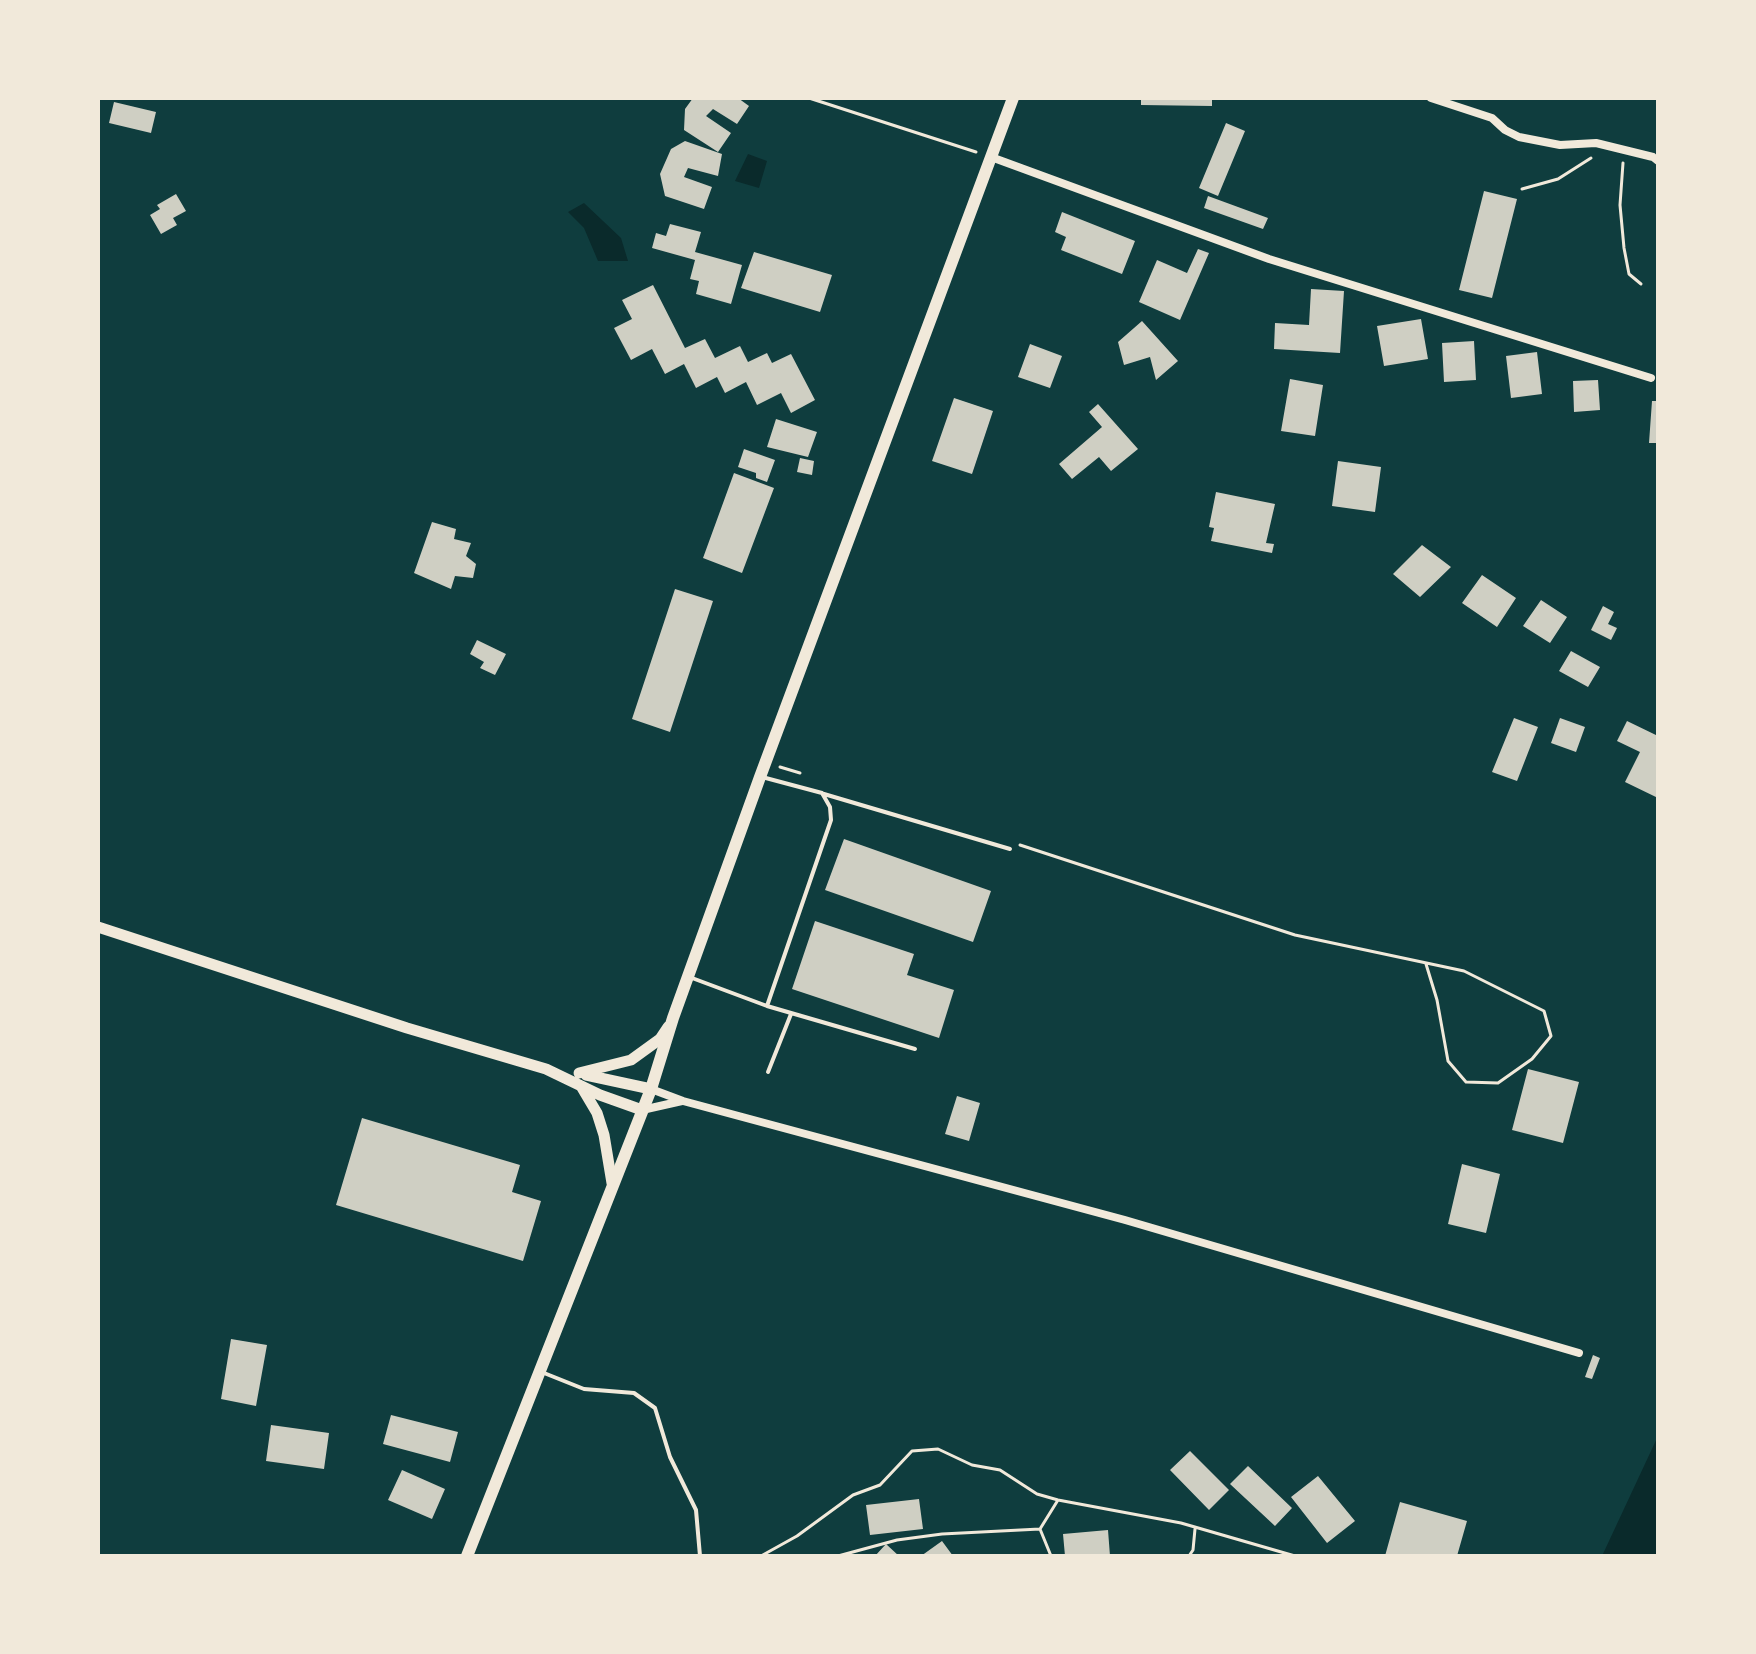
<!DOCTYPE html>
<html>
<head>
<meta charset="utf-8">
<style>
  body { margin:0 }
  #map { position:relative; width:1756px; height:1654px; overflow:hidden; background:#0f3d3e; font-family:Inter,sans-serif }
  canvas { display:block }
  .frame { position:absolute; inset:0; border:100px solid #f1e9da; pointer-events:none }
</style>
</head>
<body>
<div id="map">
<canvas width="1756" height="1654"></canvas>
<div class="frame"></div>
</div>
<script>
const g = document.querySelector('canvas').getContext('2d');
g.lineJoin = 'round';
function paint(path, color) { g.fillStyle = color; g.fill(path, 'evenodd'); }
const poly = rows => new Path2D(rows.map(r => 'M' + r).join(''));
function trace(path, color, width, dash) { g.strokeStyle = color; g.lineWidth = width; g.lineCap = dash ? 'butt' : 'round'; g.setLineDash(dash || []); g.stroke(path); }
const water = poly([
  [748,154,767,161,759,188,735,181],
  [584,203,621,238,628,261,598,261,584,228,568,212],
  [1658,1436,1658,1556,1602,1556]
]);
const building = poly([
  [693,98,738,98,749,106,737,124,713,109,706,116,731,133,718,152,684,130,685,109],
  [1141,98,1212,98,1212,106,1141,105],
  [114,102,156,112,151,133,109,123],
  [1226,123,1245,131,1218,196,1199,188],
  [685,141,722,154,718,176,688,168,684,177,712,187,704,209,665,196,660,174,671,149],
  [1484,191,1517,199,1492,298,1459,290],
  [176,194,186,211,173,218,177,225,161,234,150,215,160,209,157,205],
  [1208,196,1268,218,1263,229,1204,208],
  [1062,212,1135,241,1122,274,1061,250,1066,237,1055,232],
  [670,224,701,232,695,252,742,265,731,304,696,294,699,281,690,279,695,260,652,248,656,233,666,236],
  [1198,249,1209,253,1180,320,1139,302,1157,260,1187,273],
  [754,252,832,275,820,312,741,288],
  [653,285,685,348,705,339,715,358,740,346,748,362,767,353,772,363,791,354,815,400,791,413,781,393,757,405,746,382,725,393,717,377,696,388,684,364,665,374,652,349,631,360,614,328,632,319,622,300],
  [1311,289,1344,291,1340,353,1274,349,1275,323,1309,325],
  [1421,319,1428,359,1384,366,1377,326],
  [1142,321,1178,361,1156,380,1150,357,1124,365,1118,342],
  [1474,341,1476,380,1444,382,1442,343],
  [1030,344,1062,356,1050,388,1018,377],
  [1537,352,1542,394,1511,398,1506,356],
  [1290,379,1323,385,1315,436,1281,431],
  [1598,380,1600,410,1574,412,1573,381],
  [954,398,993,411,972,474,932,461],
  [1652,401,1658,401,1658,443,1649,443],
  [1098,404,1138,449,1111,471,1099,457,1072,479,1059,464,1102,427,1089,412],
  [776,419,817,432,808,457,767,447],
  [744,449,775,460,767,482,756,478,756,473,738,467],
  [800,458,814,461,812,475,797,472],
  [1338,461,1381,467,1375,512,1332,506],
  [734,473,774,488,742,573,703,558],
  [1216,492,1275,504,1266,543,1274,544,1272,553,1211,541,1214,528,1209,527],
  [432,522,456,529,454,539,471,543,466,556,476,564,473,578,455,576,451,589,414,573],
  [1422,545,1451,567,1420,597,1393,574],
  [1482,575,1516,598,1497,627,1462,603],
  [675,589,713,601,670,732,632,719],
  [1541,600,1567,617,1550,643,1523,626],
  [1603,606,1614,612,1608,624,1617,628,1611,640,1591,630],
  [477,640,506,654,495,675,480,668,484,662,470,654],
  [1571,651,1600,667,1588,687,1559,671],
  [1514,718,1538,727,1517,781,1492,772],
  [1560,718,1585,727,1576,752,1551,743],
  [1627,721,1658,736,1658,798,1625,782,1640,752,1617,741],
  [844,839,991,891,973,942,825,890],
  [815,921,914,954,907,975,954,990,939,1038,792,989],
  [1528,1069,1579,1082,1563,1143,1512,1130],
  [957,1096,980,1103,969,1141,945,1134],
  [362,1118,520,1165,512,1192,541,1201,523,1261,336,1205],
  [1462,1164,1500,1174,1486,1233,1448,1224],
  [231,1339,267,1345,256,1406,221,1399],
  [1593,1355,1600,1358,1592,1379,1585,1377],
  [391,1415,458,1432,450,1462,383,1444],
  [271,1425,329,1433,324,1469,266,1461],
  [1190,1451,1229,1490,1209,1510,1170,1470],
  [1248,1466,1292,1508,1275,1526,1230,1484],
  [402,1470,445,1489,432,1519,388,1500],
  [1318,1476,1355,1521,1327,1543,1291,1497],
  [919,1499,923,1529,870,1535,866,1505],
  [1400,1502,1467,1521,1457,1556,1385,1556],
  [1108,1530,1110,1556,1065,1556,1063,1534],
  [942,1541,953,1556,921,1556],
  [886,1544,899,1556,875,1556]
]);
const path = poly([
  [809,98,976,152],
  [1623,163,1620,205,1624,248,1629,274,1641,284],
  [1522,189,1558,179,1591,158],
  [780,767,800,773],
  [1020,845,1295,935,1464,971,1544,1011,1551,1036,1532,1059,1498,1083,1466,1082,1448,1061,1437,1000,1426,964],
  [1040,1529,1051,1556],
  [761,1556,797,1536,853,1495,880,1485,912,1451,938,1449,972,1465,1000,1470,1037,1494,1058,1500,1181,1523,1295,1556],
  [838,1556,897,1540,942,1534,1040,1529,1058,1500],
  [1189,1556,1193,1550,1195,1529]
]);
const service = poly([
  [824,794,1010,849],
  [692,978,767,1006,831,820,830,807,822,793,762,777],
  [767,1006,915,1049],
  [768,1072,791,1014],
  [544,1373,584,1389,634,1393,655,1408,670,1457,696,1510,700,1556]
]);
const minor = poly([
  [1431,98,1492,118,1505,130,1519,137,1560,145,1596,143,1653,157,1658,161],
  [991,157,1269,259,1651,378],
  [651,1089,683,1101,1125,1220,1579,1353],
  [642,1110,682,1101]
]);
const secondary = poly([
  [98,927,407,1028,546,1069,600,1095,642,1110],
  [579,1073,631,1060,660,1039,668,1027],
  [586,1075,651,1089],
  [581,1086,597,1113,604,1135,612,1183]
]);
const primary = poly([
  [467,1556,651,1089,673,1018,760,777,1013,98]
]);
paint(water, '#0a2a2b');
paint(building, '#cfcfc3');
trace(path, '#f1e9da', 3);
trace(service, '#f1e9da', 4);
trace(minor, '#f1e9da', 8);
trace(secondary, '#f1e9da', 11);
trace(primary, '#f1e9da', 12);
</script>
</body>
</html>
